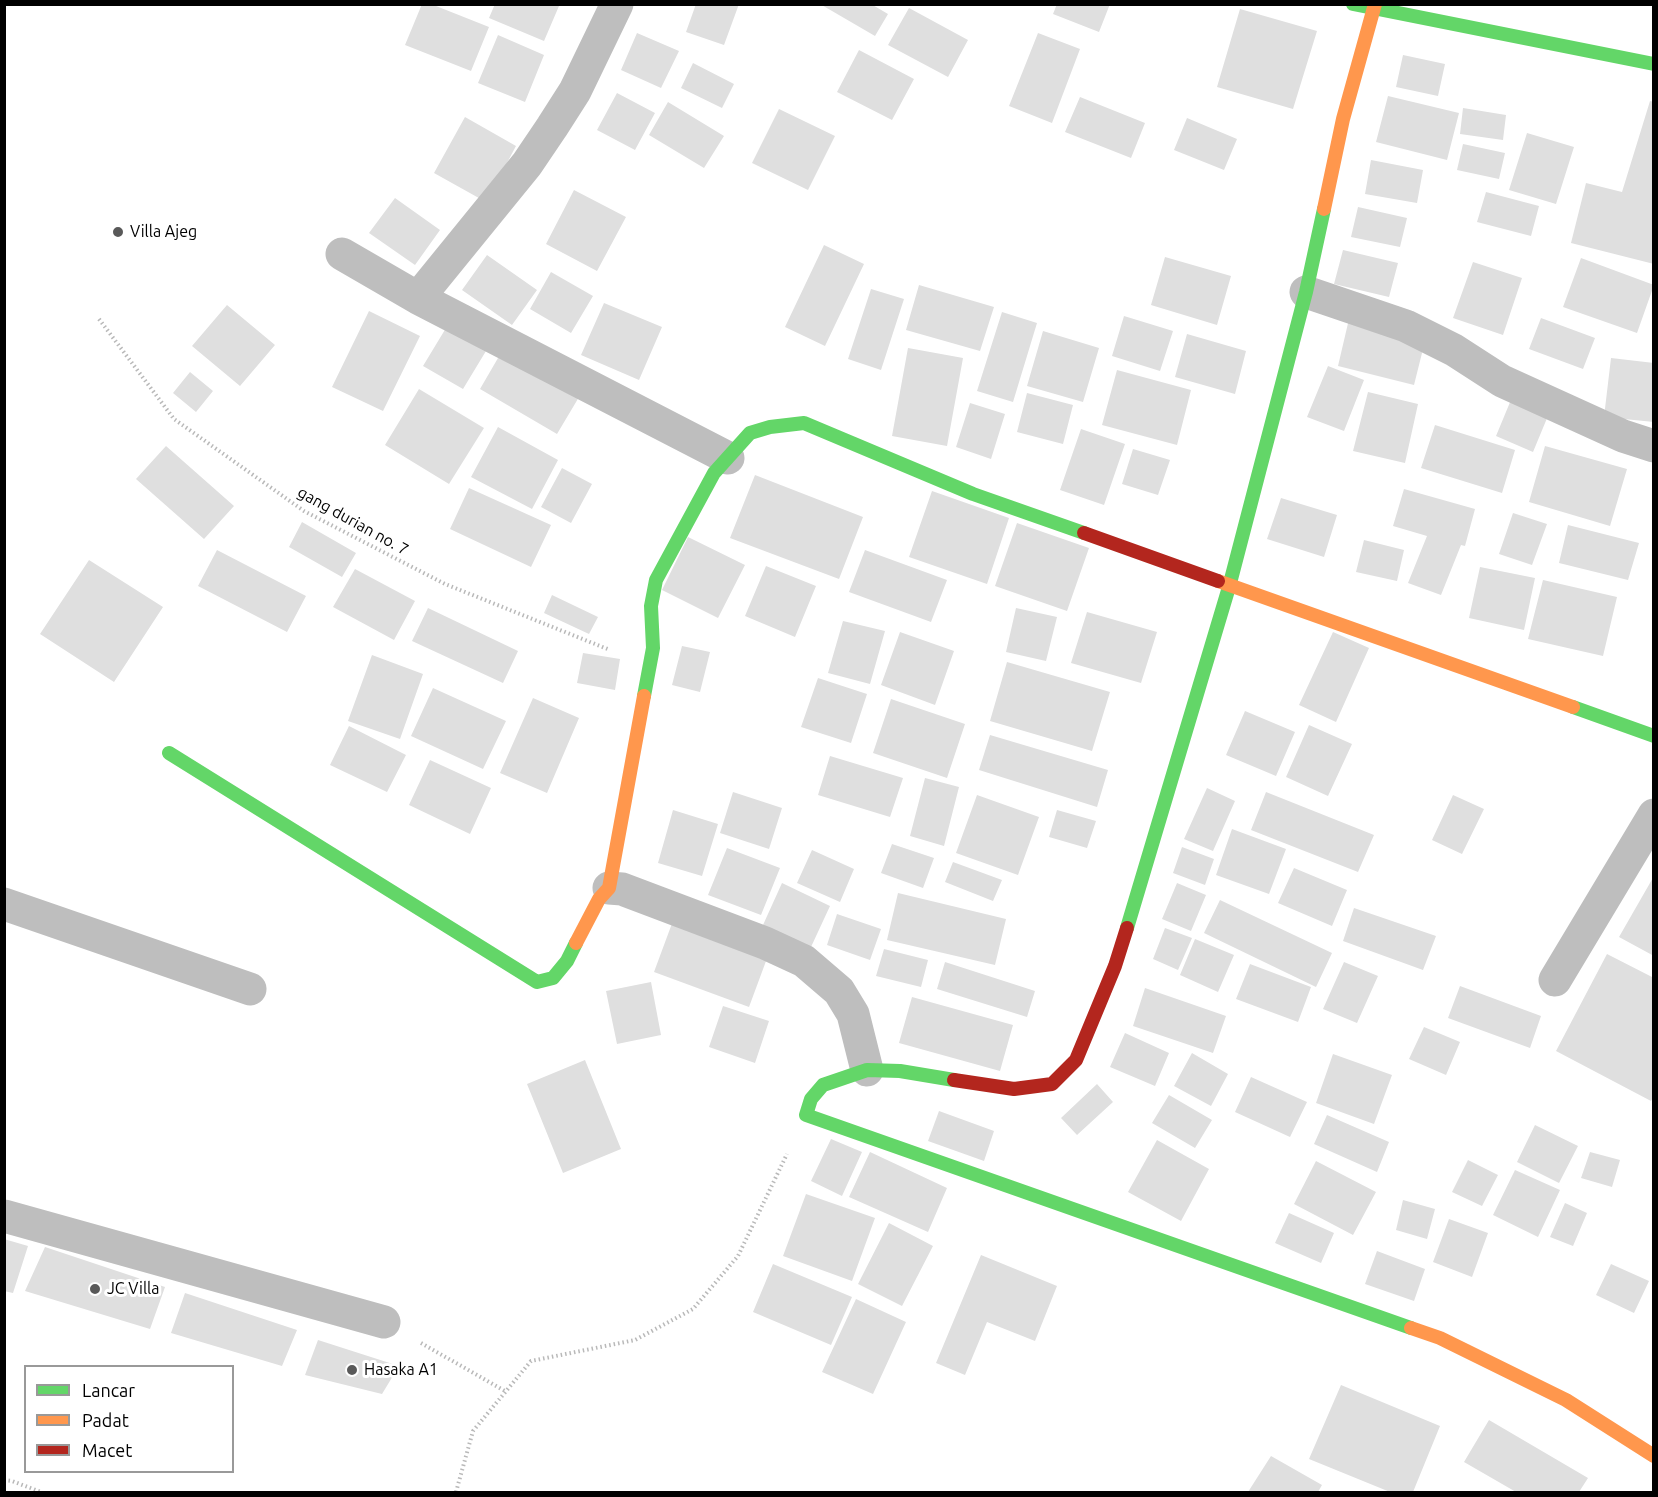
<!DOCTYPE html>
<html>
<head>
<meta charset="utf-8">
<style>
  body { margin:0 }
  #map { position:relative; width:1658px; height:1497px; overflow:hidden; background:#fff; font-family:Ubuntu,sans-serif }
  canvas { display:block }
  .frame { position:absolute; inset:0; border:6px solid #000; pointer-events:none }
  .legend { position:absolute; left:24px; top:1365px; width:210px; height:108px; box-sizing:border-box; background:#fff; border:2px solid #999; margin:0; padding:8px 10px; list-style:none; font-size:18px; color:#000 }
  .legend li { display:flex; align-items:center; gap:12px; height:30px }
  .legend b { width:30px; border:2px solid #999 }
</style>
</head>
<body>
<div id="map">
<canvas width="1658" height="1497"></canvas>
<div class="frame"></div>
<ul class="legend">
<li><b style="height:8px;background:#63d668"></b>Lancar</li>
<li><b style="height:8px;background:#ff974d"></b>Padat</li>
<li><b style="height:8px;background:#b3261e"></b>Macet</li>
</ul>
</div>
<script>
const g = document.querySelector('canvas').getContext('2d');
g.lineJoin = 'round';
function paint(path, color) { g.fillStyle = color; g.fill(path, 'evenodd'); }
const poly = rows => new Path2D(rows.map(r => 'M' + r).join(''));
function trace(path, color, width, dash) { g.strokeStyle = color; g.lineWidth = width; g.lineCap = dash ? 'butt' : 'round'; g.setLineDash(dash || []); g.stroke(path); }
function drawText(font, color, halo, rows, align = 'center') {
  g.font = font + ' Ubuntu,sans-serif'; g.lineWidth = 6; g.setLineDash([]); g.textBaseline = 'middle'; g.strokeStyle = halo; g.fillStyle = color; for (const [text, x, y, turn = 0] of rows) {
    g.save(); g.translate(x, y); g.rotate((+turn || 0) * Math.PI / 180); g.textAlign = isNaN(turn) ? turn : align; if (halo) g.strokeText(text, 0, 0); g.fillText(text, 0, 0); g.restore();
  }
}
const building = poly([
  [422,4,431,4,489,27,471,71,405,45],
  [495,4,555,4,559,6,544,41,489,18],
  [696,4,739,4,724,45,686,32],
  [820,4,871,4,888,14,875,36],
  [1057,4,1110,4,1099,32,1053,14],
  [909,8,968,40,948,77,888,45],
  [1240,9,1317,31,1293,109,1217,87],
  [637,33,679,51,661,88,621,70],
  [1038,33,1080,49,1052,123,1009,106],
  [498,35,544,55,525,102,478,83],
  [859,50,914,79,892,120,837,92],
  [1403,55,1445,64,1438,96,1396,87],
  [693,63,734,84,722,108,681,88],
  [617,93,655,113,635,150,597,130],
  [1388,96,1459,113,1447,160,1376,142],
  [1080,97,1145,123,1131,158,1065,132],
  [1650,101,1654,102,1654,264,1571,243,1586,183,1622,192],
  [668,102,724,136,704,168,649,135],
  [1463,108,1506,115,1503,140,1460,134],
  [779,109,835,136,808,190,752,163],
  [465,117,516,146,486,202,434,173],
  [1187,118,1237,139,1224,170,1174,150],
  [1527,133,1574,147,1556,204,1509,190],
  [1463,144,1505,153,1499,179,1457,170],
  [1371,160,1423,170,1417,203,1365,194],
  [574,190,626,217,597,271,546,244],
  [1486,192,1539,206,1531,236,1477,222],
  [395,198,440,230,415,265,369,233],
  [1358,207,1407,218,1400,247,1351,237],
  [824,245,864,264,825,346,785,327],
  [1343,250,1398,263,1389,297,1334,284],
  [487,255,537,290,512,325,462,290],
  [1165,257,1231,276,1217,325,1151,305],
  [1581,258,1654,285,1637,333,1563,307],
  [1473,262,1522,278,1503,335,1453,318],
  [551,272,593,296,571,333,530,309],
  [919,285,994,307,980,351,906,330],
  [871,289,904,299,881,370,848,359],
  [604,303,662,327,639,380,581,355],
  [227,305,275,345,240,386,192,346],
  [369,311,420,336,383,411,332,387],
  [1002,312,1037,323,1013,402,977,391],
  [1124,316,1173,331,1160,371,1112,356],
  [1541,318,1595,338,1583,369,1529,349],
  [1349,319,1426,337,1414,385,1338,366],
  [446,328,486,351,463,389,423,366],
  [1043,331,1099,348,1083,402,1027,386],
  [1187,334,1246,351,1235,394,1175,377],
  [505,346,582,392,557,434,480,389],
  [908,348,963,358,947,446,892,436],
  [1611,358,1654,363,1654,422,1604,417],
  [1328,366,1364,380,1344,431,1307,417],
  [1117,370,1191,390,1177,445,1102,425],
  [190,372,213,391,196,412,173,393],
  [419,389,484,428,449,484,385,445],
  [1368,392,1418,404,1405,463,1353,451],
  [1027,393,1073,405,1063,444,1017,432],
  [1513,395,1550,411,1533,452,1496,436],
  [970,403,1005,414,991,459,956,447],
  [1435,425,1515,450,1502,493,1421,468],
  [498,427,558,460,532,509,471,477],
  [1081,429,1125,444,1104,505,1060,490],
  [166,446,234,506,204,539,136,479],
  [1545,446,1627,469,1610,526,1529,502],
  [1133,449,1170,460,1158,495,1122,484],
  [562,468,592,484,571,523,541,507],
  [755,475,863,517,839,579,730,538],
  [469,488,551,525,531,567,450,529],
  [1404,489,1475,509,1465,546,1461,545,1441,595,1408,583,1427,536,1393,526],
  [932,491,1009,518,987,584,909,557],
  [1281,498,1337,515,1324,557,1267,539],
  [1513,513,1547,524,1532,565,1499,554],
  [302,522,356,553,342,577,289,547],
  [1017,523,1089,548,1067,611,995,586],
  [1568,525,1639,543,1628,580,1559,563],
  [688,537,745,565,718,618,662,590],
  [1364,540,1404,550,1397,581,1356,572],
  [217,550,306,596,287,632,198,586],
  [865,550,947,580,931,622,849,592],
  [89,560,163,607,114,682,40,634],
  [766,566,816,586,795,637,745,616],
  [1480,567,1535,578,1524,630,1469,618],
  [355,569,415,601,394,640,333,607],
  [1543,580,1617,597,1603,656,1528,639],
  [552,595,598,617,589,634,544,613],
  [428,608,518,651,503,683,412,641],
  [1016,608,1057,617,1046,661,1006,652],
  [1087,612,1157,632,1141,683,1071,663],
  [843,621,885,631,870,684,828,673],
  [900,632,954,651,935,705,881,685],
  [1333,632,1369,648,1336,722,1299,705],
  [682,646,710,652,700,692,672,685],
  [583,653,620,659,615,690,577,683],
  [372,655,423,674,400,739,348,721],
  [1007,662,1110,692,1092,751,990,721],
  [818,678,867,694,851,743,801,727],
  [433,688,506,721,483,769,411,736],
  [533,698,579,718,547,793,500,773],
  [891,699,965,724,947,778,873,753],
  [1245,711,1295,732,1276,776,1226,755],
  [1309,725,1352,744,1328,796,1286,777],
  [349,726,406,755,387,792,330,765],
  [990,735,1108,770,1097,807,979,770],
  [830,756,903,778,890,817,818,795],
  [430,760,491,788,470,834,409,805],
  [925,778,959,787,944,846,910,836],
  [1207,788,1235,801,1213,851,1184,839],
  [733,792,782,808,769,849,720,833],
  [1266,792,1374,835,1358,872,1251,830],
  [977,795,1039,817,1018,875,956,853],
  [1453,795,1484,809,1462,854,1432,840],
  [673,810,718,824,702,876,658,863],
  [1057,810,1096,821,1087,848,1049,837],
  [1232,829,1286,849,1269,894,1216,875],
  [892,844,934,858,923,888,881,873],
  [1182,847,1214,859,1205,885,1173,873],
  [727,848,780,868,761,915,708,895],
  [812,850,854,869,840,902,797,883],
  [953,862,1002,880,993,901,945,882],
  [1294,868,1347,890,1332,926,1278,903],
  [1654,876,1654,956,1619,937],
  [782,883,830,906,811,947,763,925],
  [1177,883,1206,895,1191,931,1162,919],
  [898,893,1006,919,995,965,887,940],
  [1220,900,1332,953,1316,987,1204,933],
  [1354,908,1436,936,1423,970,1343,941],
  [837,914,881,929,870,960,827,945],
  [674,918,769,953,749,1007,654,972],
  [1165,928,1192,938,1178,970,1153,959],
  [1195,939,1234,955,1218,992,1180,975],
  [884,949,928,960,921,987,876,976],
  [1607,954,1654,978,1654,1096,1651,1101,1556,1051],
  [945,962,1035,991,1027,1017,937,989],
  [1344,962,1378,976,1357,1023,1323,1009],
  [1250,964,1311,987,1298,1022,1236,999],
  [651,982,661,1035,617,1044,606,991],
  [1460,986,1541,1016,1530,1048,1448,1018],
  [1145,988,1226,1016,1213,1053,1133,1026],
  [912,997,1013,1025,1000,1071,899,1043],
  [723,1006,769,1021,755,1063,709,1047],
  [1424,1027,1460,1042,1446,1075,1409,1059],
  [1125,1033,1169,1053,1155,1086,1110,1067],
  [1192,1053,1228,1074,1211,1106,1174,1086],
  [1333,1054,1392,1075,1374,1124,1316,1103],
  [585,1060,621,1149,563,1173,527,1084],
  [1251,1077,1307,1102,1290,1137,1235,1112],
  [1097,1084,1113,1102,1077,1135,1061,1118],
  [1169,1095,1212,1120,1195,1148,1152,1123],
  [939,1111,994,1131,984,1161,928,1141],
  [1327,1115,1389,1142,1377,1172,1314,1144],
  [1535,1125,1578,1146,1559,1183,1517,1162],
  [831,1139,862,1152,842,1196,811,1181],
  [1157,1140,1209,1169,1181,1221,1128,1192],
  [870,1152,947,1188,928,1232,849,1197],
  [1590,1152,1620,1160,1612,1187,1581,1178],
  [1468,1160,1498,1175,1482,1206,1452,1192],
  [1316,1161,1376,1192,1353,1235,1294,1204],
  [1515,1170,1560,1190,1538,1237,1493,1215],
  [806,1194,875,1218,852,1281,783,1256],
  [1403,1200,1435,1209,1427,1239,1396,1230],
  [1565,1203,1587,1213,1573,1246,1550,1237],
  [1289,1213,1334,1233,1321,1263,1275,1243],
  [1449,1219,1488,1233,1472,1277,1433,1262],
  [889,1223,933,1246,902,1306,858,1284],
  [4,1239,28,1246,13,1293,4,1291],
  [45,1247,165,1287,150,1329,25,1291],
  [1377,1251,1425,1269,1414,1301,1365,1284],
  [981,1255,1057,1286,1035,1341,987,1322,965,1375,936,1363],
  [773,1264,852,1297,831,1345,753,1312],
  [1611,1264,1649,1281,1634,1313,1596,1295],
  [185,1293,297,1330,282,1366,171,1333],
  [856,1299,906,1322,873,1394,822,1372],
  [318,1340,399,1366,382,1394,305,1375],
  [1341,1385,1440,1426,1413,1492,1390,1492,1309,1459],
  [1489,1420,1588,1478,1579,1492,1516,1492,1464,1462],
  [1271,1456,1322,1485,1318,1492,1248,1492]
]);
const path = poly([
  [99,319,174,419,304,511,445,584,610,650],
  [421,1343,505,1391],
  [4,1480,12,1481,41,1492],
  [456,1492,473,1431,531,1361,635,1340,693,1309,738,1256,787,1154]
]);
const street = poly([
  [342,254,418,298,728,458],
  [1306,292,1406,326,1454,350,1502,381,1623,436,1654,446],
  [418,298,527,164,552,127,575,91,617,4],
  [609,888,622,889,765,943,804,961,839,991,853,1014,867,1070],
  [4,904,250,989],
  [1555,980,1654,815],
  [4,1216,384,1322]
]);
const fast = poly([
  [1353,4,1654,64],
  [644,696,653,648,651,606,656,580,714,473,750,433,770,427,804,423,973,494,1084,533],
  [1573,707,1654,736],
  [169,753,537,982,553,978,567,961,576,943],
  [1127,928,1229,587,1306,292,1324,209],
  [954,1080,900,1071,867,1070,823,1085,811,1099,806,1115,1411,1328]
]);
const slow = poly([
  [1324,209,1343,119,1375,4],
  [1218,581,1573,707],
  [576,943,599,899,609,888,644,696],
  [1411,1328,1440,1338,1566,1400,1654,1456]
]);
const jam = poly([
  [1084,533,1218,581],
  [954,1080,1014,1089,1052,1084,1076,1060,1115,966,1127,928]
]);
const markers = [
  [118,232,6,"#595959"],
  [95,1289,6,"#595959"],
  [352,1370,6,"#595959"]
];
const poiNames = [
  ["Villa Ajeg",130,232],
  ["JC Villa",107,1289],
  ["Hasaka A1",364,1370]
];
const streetNames = [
  ["gang durian no. 7",353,521,29]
];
paint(building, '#dfdfdf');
trace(path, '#b9b9b9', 4, [1.5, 3]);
trace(street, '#bebebe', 33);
trace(fast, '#63d668', 14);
trace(slow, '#ff974d', 14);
trace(jam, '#b3261e', 14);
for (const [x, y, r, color] of markers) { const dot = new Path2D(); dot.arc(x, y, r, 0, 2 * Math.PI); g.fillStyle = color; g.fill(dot); trace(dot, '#fff', 2); }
drawText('16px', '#000', '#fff', poiNames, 'left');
drawText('16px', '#000', '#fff', streetNames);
</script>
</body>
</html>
